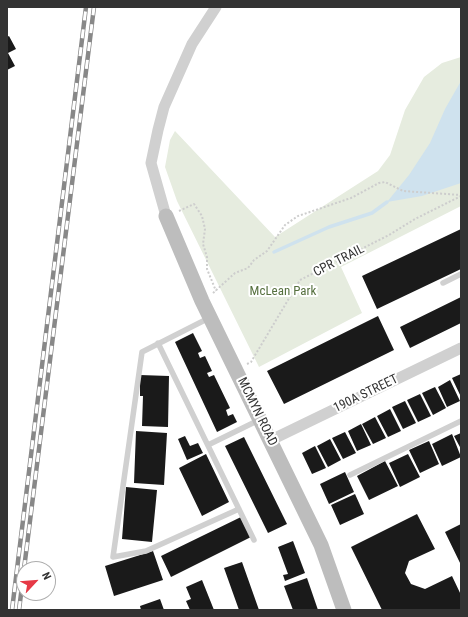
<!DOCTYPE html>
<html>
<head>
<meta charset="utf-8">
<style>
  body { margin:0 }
  #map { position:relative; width:468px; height:617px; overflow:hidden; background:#fff; font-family:"Roboto Condensed",sans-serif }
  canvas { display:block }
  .frame { position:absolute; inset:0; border:8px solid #333; pointer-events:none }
  .north { position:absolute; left:16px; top:561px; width:40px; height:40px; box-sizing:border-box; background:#fff; border:1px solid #adadad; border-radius:50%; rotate:64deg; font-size:11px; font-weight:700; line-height:16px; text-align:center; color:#333 }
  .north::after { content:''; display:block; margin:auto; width:14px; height:18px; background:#e63946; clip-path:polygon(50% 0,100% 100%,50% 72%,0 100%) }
</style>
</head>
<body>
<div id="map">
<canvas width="468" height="617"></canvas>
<div class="frame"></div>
<div class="north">N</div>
</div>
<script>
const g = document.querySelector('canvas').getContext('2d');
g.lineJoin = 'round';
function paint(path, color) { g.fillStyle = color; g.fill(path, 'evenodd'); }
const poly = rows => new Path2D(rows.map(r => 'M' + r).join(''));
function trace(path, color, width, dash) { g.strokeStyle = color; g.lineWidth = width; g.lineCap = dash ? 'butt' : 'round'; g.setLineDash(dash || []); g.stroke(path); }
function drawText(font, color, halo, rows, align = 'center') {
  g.font = font + ' "Roboto Condensed",sans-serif'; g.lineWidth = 4; g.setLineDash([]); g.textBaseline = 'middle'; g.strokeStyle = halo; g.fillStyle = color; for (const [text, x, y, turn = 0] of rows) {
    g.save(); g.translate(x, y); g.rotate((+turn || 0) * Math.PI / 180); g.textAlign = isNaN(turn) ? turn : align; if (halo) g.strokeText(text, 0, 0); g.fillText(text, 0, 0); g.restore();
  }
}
const green = poly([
  [461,57,461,206,341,267,362,313,259,367,177,201,165,167,170,140,175,131,275,237,378,171,390,155,405,110,424,77,442,63]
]);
const water = poly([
  [461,81,461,183,422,196,387,202,409,175,430,143,445,109]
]);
const stream = poly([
  [274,252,329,227,372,213,387,202]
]);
const building = poly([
  [9,36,16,49,8,53,15,66,7,70,7,37],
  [461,229,461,269,377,309,362,276],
  [461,297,461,323,410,348,400,327],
  [378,316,394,350,284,404,267,371],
  [193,333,202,351,198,353,200,358,205,356,212,371,207,373,209,377,214,375,230,408,226,410,228,416,233,414,237,422,217,432,175,342],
  [461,374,461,397,452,378],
  [140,375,169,376,168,427,142,426,143,396,140,396],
  [450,380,460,401,447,407,438,387],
  [435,387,446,408,433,415,422,393],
  [420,394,431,416,418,422,407,400],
  [405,401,416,423,403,429,392,407],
  [390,409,401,431,388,437,377,416],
  [375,417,386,438,373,444,362,424],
  [361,424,371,445,357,451,348,431],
  [136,431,167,433,164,485,134,483],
  [345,432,356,453,343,459,332,438],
  [461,433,461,449,454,436],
  [452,434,461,457,442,466,432,444],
  [185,436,190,446,198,443,203,453,187,460,178,439],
  [244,437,287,524,268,533,225,446],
  [330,439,341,460,328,467,317,446],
  [429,441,439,464,420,473,409,450],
  [315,446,326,468,312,474,302,453],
  [206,454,229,502,202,516,179,468],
  [408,454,420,477,400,487,389,463],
  [385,461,398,486,369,500,357,476],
  [345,472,354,492,329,504,320,484],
  [126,487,157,490,152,542,122,539],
  [355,494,364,514,340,525,331,505],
  [417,514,435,549,409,561,405,573,411,584,425,589,452,576,461,595,461,610,382,610,351,547],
  [241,517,251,537,171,577,161,556],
  [461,524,461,565,445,532],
  [293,541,305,573,285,581,283,575,288,574,278,547],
  [153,551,163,580,114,596,105,566],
  [242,562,259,610,239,610,224,568],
  [307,578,318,610,293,610,284,586],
  [202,580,214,610,190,610,186,601,191,599,186,587],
  [160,599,164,610,141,610,140,606]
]);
const path = poly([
  [179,211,194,204,202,216,205,229,203,244,207,257,207,269,216,291],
  [213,293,235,273,248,268,254,260,267,251,285,225,298,216,351,198,379,183,385,182,403,191,461,195],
  [247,364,251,362,300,280,389,235,415,219,461,196]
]);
const lane = poly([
  [443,283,461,274],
  [209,318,142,352,113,557,146,551,239,509],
  [158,343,254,540],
  [208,445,259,420],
  [350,475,461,421]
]);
const street = poly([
  [166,216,151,163,158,130,164,107,192,44,216,7],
  [271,440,461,348]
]);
const secondary = poly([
  [166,216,202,301,321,545,344,610]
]);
const rail = poly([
  [24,569,94,7],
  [12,610,86,7],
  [19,610,24,570]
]);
const streetNames = [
  ["CPR TRAIL",339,261,-27],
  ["190A STREET",366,394,-26],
  ["MCMYN ROAD",257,412,64]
];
const parkNames = [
  ["McLean Park",283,292]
];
paint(green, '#e6ecdf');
paint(water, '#cfe2ee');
trace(stream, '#cfe2ee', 3.5);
paint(building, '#1a1a1a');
trace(path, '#cdcdcd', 2, [2, 2]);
trace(lane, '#d0d0d0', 5.5);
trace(street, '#d0d0d0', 11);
trace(secondary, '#bdbdbd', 15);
trace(rail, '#888', 4.5);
trace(rail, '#fff', 3, [9]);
drawText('13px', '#333', '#fff', streetNames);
drawText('13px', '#56703f', '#fff', parkNames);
</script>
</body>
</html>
